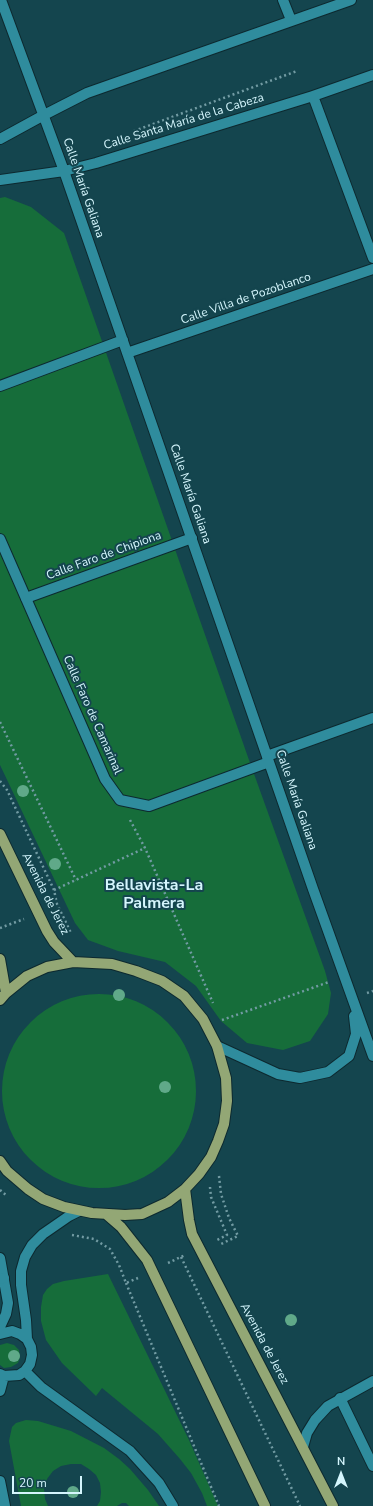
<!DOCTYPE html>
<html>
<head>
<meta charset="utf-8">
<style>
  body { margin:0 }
  #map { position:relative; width:373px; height:1506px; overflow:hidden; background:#14454e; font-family:"Nunito Sans",sans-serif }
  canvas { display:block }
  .north { position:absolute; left:321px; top:1454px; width:40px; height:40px; -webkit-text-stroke:3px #14454e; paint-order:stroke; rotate:0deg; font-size:11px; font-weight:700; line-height:16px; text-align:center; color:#d5f6fd }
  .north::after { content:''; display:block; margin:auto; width:14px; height:18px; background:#d5f6fd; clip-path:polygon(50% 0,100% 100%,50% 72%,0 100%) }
  .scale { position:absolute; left:12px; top:1476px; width:70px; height:18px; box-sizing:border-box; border:2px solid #d5f6fd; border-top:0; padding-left:5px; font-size:12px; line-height:14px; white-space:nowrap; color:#d5f6fd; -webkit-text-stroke:3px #14454e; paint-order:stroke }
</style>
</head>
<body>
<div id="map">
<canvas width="373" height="1506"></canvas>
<div class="north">N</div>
<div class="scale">20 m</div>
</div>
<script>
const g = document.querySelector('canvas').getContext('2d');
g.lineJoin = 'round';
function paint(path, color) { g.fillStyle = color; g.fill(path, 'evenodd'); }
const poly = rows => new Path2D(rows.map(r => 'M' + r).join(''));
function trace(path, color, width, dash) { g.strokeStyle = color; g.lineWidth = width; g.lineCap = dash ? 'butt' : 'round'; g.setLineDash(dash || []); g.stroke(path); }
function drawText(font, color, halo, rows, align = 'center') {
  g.font = font + ' "Nunito Sans",sans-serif'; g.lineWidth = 4; g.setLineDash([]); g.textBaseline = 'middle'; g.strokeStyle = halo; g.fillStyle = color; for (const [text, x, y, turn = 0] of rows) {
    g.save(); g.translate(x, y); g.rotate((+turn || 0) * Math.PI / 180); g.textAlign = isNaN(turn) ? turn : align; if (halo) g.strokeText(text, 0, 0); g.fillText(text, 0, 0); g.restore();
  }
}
const green = poly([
  [5,197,31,207,64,233,249,760,325,971,331,993,328,1014,310,1041,283,1050,247,1043,221,1021,196,986,165,962,118,951,88,940,75,923,0,765,0,198],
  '2 1091a97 97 0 1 1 194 0a97 97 0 1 1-194 0Z',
  [108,1274,189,1440,218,1506,207,1506,202,1493,191,1473,180,1459,158,1434,102,1388,96,1396,62,1363,46,1340,41,1321,41,1307,43,1295,47,1289,53,1284,64,1281],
  [7,1343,14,1345,19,1350,20,1357,18,1363,11,1367,4,1368,0,1365,0,1345],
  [26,1420,38,1421,71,1431,104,1448,119,1459,130,1469,148,1490,159,1506,129,1506,126,1503,122,1503,117,1506,97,1506,100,1501,101,1492,100,1483,96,1475,89,1469,81,1464,71,1464,61,1466,53,1471,47,1479,44,1489,45,1499,48,1506,21,1506,9,1441,12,1427,16,1423]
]);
const path = poly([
  [134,131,297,71],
  [0,722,76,880],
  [0,781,7,790,54,890,57,904,71,933],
  [130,820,145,848,213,1003],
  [54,890,145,848],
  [0,928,24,919],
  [367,993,373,991],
  [222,1020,329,982],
  [219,1176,221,1194,229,1218,238,1236,221,1244],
  [210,1187,211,1197,227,1235,215,1241],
  [0,1190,6,1195],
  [72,1235,94,1239,110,1249,119,1265,126,1283,138,1278],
  [181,1257,300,1506],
  [168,1263,185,1255],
  [126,1283,219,1506]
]);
const service = poly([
  [267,756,373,718],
  [0,1258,8,1303,6,1314,0,1327],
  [0,1334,12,1331,20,1334,27,1339,31,1347,32,1355,30,1364,25,1371,19,1375,4,1376,0,1374],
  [27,1339,26,1320,21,1285,21,1271,25,1257,32,1245,43,1234,69,1216,79,1211],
  [25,1371,41,1387,130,1451,159,1483,173,1506],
  [0,1391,4,1376],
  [340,1398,373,1466],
  [0,1481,5,1506]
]);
const pedestrian = poly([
  [26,598,192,538],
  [0,1279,4,1278]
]);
const minor = poly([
  [1,0,64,171,313,889,373,1056],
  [283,0,291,20],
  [313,96,373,258],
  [0,139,44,115,87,93,351,0],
  [0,180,64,171,96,163,313,96,373,75],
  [127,353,373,269],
  [0,386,123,340],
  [0,539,105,779,120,800,149,806,269,762],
  [217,1046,278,1074,300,1078,328,1072,349,1056,356,1034,354,1016],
  [303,1447,307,1433,315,1420,328,1406,373,1381]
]);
const primary = poly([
  [0,834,47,931,54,942,73,962],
  [0,959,6,993],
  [0,1000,6,993,27,976,47,967,73,962,112,964,136,971,162,981,184,996,203,1019,217,1046,226,1078,227,1101,224,1124,218,1141,211,1157,199,1174,185,1189,168,1202,142,1214,125,1215,92,1213,64,1207,43,1199,28,1189,7,1171,0,1161],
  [185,1189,189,1220,192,1234,333,1506],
  [106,1214,121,1227,147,1260,265,1506]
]);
const trees = [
  [23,791],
  [55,864],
  [119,995],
  [165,1087],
  [291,1320],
  [14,1356],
  [73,1492]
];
const streetNames = [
  ["Calle Santa María de la Cabeza",184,122,-17],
  ["Calle María Galiana",83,188,71],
  ["Calle Villa de Pozoblanco",246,299,-19],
  ["Calle María Galiana",190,494,71],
  ["Calle Faro de Chipiona",104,556,-20],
  ["Calle Faro de Camarinal",92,715,66],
  ["Calle María Galiana",296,800,71],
  ["Avenida de Jerez",45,894,63],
  ["Avenida de Jerez",264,1344,62]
];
const districtNames = [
  ["Bellavista-La",154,886],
  ["Palmera",154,904]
];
paint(green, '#166d3a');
trace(service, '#0d292f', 12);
trace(pedestrian, '#0d292f', 12);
trace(minor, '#0d292f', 12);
trace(primary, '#0d292f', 12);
trace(path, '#729ba3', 2.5, [2, 3]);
trace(service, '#2f8c9d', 10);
trace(pedestrian, '#2f8c9d', 10);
trace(minor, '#2f8c9d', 10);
trace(primary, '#93a775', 10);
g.fillStyle = '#60a989';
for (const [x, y] of trees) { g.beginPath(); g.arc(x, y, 6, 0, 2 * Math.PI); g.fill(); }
drawText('12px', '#d5f6fd', '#14454e', streetNames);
drawText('bold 16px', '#d5f6fd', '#14454e', districtNames);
</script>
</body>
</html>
